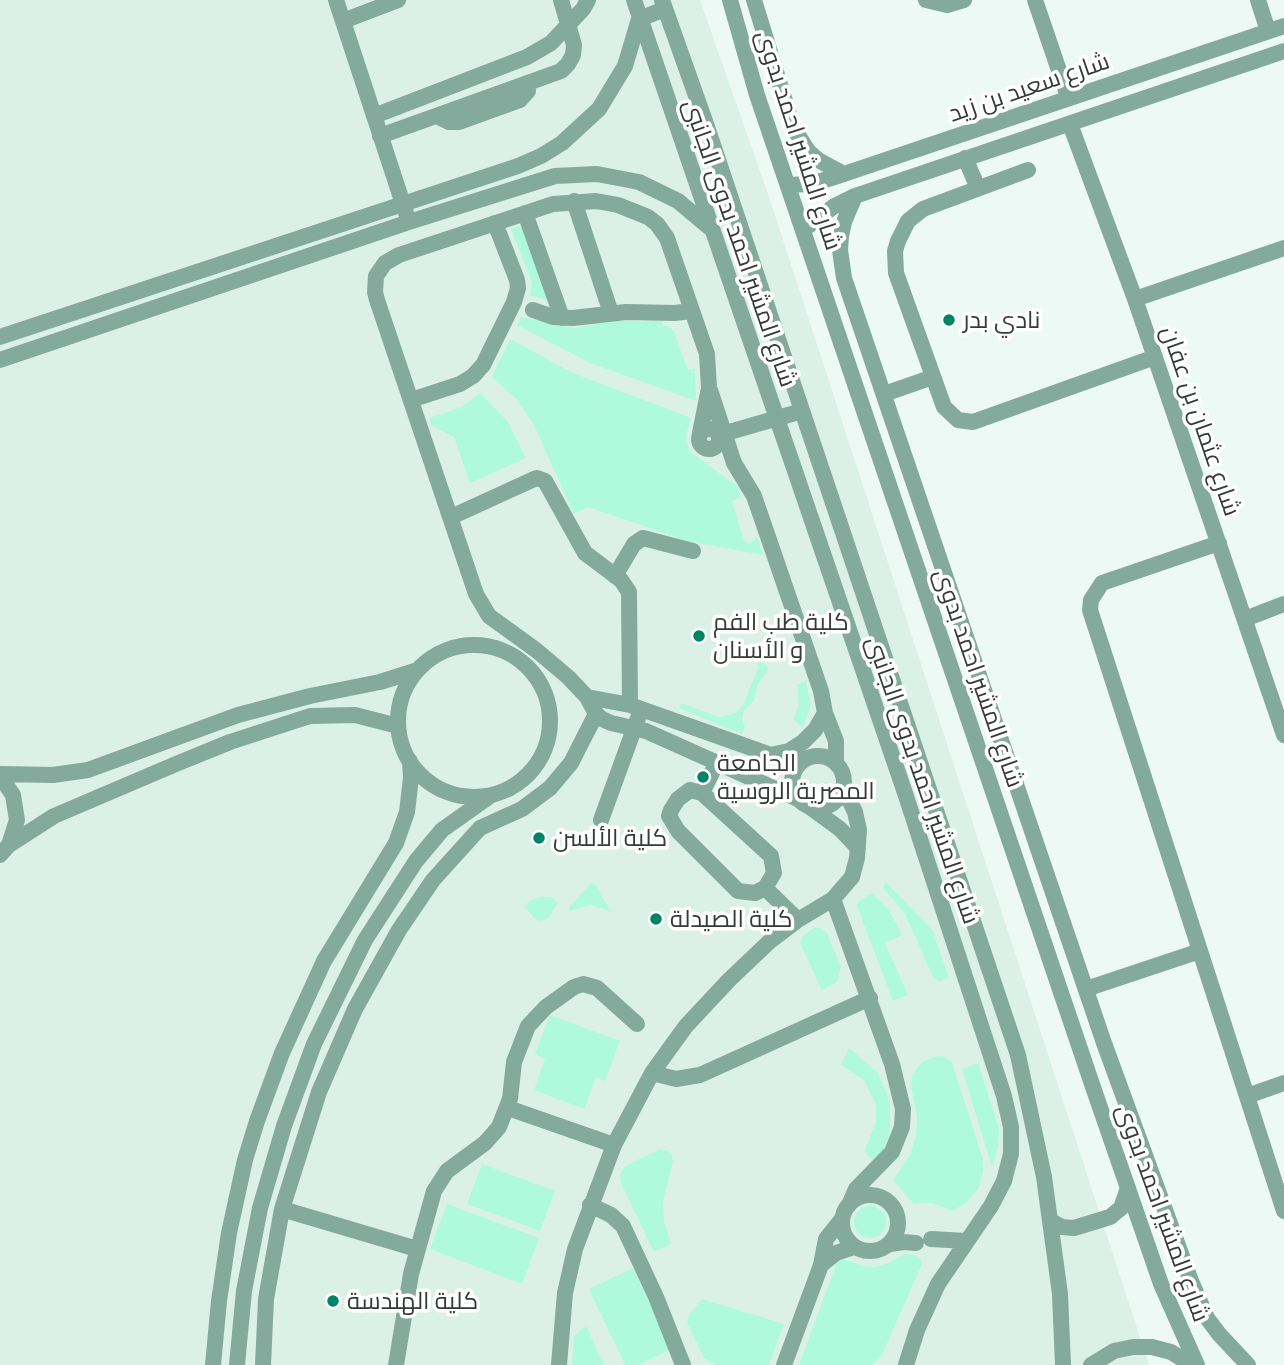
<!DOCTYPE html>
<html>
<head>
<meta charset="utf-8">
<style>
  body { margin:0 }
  canvas { display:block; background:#edf9f4 }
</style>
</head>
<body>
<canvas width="1284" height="1365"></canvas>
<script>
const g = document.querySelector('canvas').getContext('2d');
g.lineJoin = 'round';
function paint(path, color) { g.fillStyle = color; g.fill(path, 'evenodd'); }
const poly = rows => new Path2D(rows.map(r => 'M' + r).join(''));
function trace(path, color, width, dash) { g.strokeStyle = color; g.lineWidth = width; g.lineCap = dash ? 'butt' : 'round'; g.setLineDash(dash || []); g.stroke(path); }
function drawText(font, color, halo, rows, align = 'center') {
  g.font = font + ' "Exo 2",Cairo,sans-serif'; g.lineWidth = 7; g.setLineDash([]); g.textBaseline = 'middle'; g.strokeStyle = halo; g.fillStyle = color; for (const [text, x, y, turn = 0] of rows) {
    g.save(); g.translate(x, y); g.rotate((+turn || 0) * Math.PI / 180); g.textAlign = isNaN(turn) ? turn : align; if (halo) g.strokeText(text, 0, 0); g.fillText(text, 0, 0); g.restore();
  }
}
const built = poly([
  [0,0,700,0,770,200,1149,1365,0,1365]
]);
const green = poly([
  [523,225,549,300,530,296,532,282,511,229],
  [521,317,576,328,607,321,662,321,663,325,670,327,674,332,688,370,695,369,696,401,590,363,517,325],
  [510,339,573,373,691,418,686,436,689,451,737,486,741,497,732,501,744,541,749,544,757,537,763,555,687,541,588,507,574,514,534,425,516,399,492,377],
  [480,393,508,422,526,458,470,483,454,437,431,425,429,418,462,407],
  [758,661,767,665,768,670,758,684,754,701,744,710,742,719,745,727,742,734,679,708,681,703,719,717,736,713,744,703,759,666,757,665],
  [806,681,811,705,803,728,793,719,799,705,797,685],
  [886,882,933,931,949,978,939,981,934,979,905,914,883,888],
  [591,883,596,885,610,911,591,905,569,911,569,907],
  [872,893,889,910,902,935,885,943,908,995,893,1001,857,906,859,901],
  [540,897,550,897,558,903,548,918,540,921,535,919,524,906,531,900],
  [814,928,820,928,827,933,841,967,837,982,822,990,800,943,803,936],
  [550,1015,620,1041,605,1081,596,1078,584,1109,534,1090,545,1059,535,1054],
  [849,1048,878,1073,890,1101,890,1132,883,1152,875,1162,864,1152,876,1122,876,1104,864,1080,841,1065],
  [937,1056,945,1057,952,1063,983,1159,983,1171,978,1189,966,1203,953,1211,932,1203,914,1204,893,1180,910,1155,916,1136,917,1117,911,1086,912,1076,922,1062],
  [978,1063,999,1129,998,1148,992,1167,962,1069],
  [660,1149,671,1153,673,1161,663,1201,664,1221,671,1244,654,1252,621,1183,620,1175,625,1166],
  [482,1164,555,1191,540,1231,467,1204],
  [447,1204,539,1238,522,1284,430,1249],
  '854 1222a16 16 0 1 1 32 0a16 16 0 1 1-32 0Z',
  [906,1253,919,1257,922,1264,882,1355,872,1365,799,1365,837,1262,843,1259,863,1266,875,1267,888,1263],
  [633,1268,671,1349,638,1365,625,1365,589,1289],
  [702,1299,784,1324,769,1365,716,1365,704,1358,687,1322,689,1315],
  [586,1326,604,1365,572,1365,574,1336]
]);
const minor = poly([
  [336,0,406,213],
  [634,0,905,793,1004,1096,1011,1127,1011,1154,1004,1181,991,1206,938,1284,917,1330,906,1365],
  [662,0,705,121,1018,1055,1044,1177,1060,1294,1063,1365],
  [730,0,757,95,1093,1087,1161,1284,1197,1365],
  [754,0,793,127,808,151,818,160,844,174],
  [926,0,947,5,964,0],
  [1035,0,1068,97],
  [1258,0,1268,31],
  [343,21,398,0],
  [374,116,527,57,551,43,583,9,588,0],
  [437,116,449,122,459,122,520,100,528,91,527,83],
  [1070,124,1135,299,1284,735],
  [380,136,561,71,568,64,573,55,574,45,561,0],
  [965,158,978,188],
  [1028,170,923,209,908,221,898,241,895,251,896,273,944,407,958,420,973,422,1155,357],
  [789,185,809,184,832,178,1284,26],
  [855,196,844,222,841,236,840,250,844,278,1104,1043,1191,1281,1207,1318,1219,1334,1248,1365],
  [574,201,611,313],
  [525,213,562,318],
  [803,230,833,207,855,196,1284,51],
  [1135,299,1284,248],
  [533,310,553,317,573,318,626,312,675,313,691,311],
  [0,337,518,166,541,156,562,143,599,109,625,66,639,19,665,9],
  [0,360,409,222,555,176,597,174,639,182,678,201,709,227],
  [710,390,734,463,754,496,821,691,825,713,836,741,836,763],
  [884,394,933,377],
  [411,400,460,384,473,376,483,365,514,302,518,288,517,280,495,223],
  '699 439a10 10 0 1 1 20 0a10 10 0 1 1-20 0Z',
  [700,433,709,388,707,354,667,238,657,224,648,217,618,205,596,201,553,204,399,255,385,263,376,276,375,292,377,300,476,594,489,616,536,650,568,677,587,697,596,714,602,719,611,723,646,731,800,800],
  [719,435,802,411],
  [451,517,532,480,537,478,545,481,585,553,621,580,629,592,630,705],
  [1219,543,1102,583,1091,600,1090,610,1284,1211],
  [615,576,634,544,643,538,693,551],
  [1245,619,1284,604],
  '398 721a76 76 0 1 1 152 0a76 76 0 1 1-152 0Z',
  [587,697,630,705,771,755,789,751,803,742,815,730,825,713],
  '792 782a26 26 0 1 1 52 0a26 26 0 1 1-52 0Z',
  [0,774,53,775,88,770,238,715,310,696,380,682,418,670],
  [0,776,13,795,17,820,9,845,0,855],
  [690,790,702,793,771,856,774,873,765,888,755,893,738,891,678,831,669,816,671,810,678,799,690,790],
  [702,793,717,762],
  [810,807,840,829,858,848],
  [601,820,638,718],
  [9,845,54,816,176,764,230,742,310,716,355,715,398,726],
  [765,888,798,920],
  [833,899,892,1064,903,1109,902,1127,892,1152,856,1189,849,1205],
  [1086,989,1200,951],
  [652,1073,676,1079,700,1075,870,998],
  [1247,1096,1284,1083],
  [508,1108,614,1145],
  '842 1223a28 28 0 1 1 56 0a28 28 0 1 1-56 0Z',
  [590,1205,611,1215,623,1226,656,1297,683,1365],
  [282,1209,417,1249],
  [1051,1221,1062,1227,1074,1228,1110,1217,1121,1208,1128,1188],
  [931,1239,966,1241],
  [890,1244,903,1242,916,1243],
  [821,1265,836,1253,854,1247],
  [213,1365,219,1301,229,1233,245,1160,257,1121,282,1053,324,961,396,843,407,812,411,778,410,761],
  [237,1365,244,1291,260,1208,284,1126,314,1044,365,940,416,861,442,830,490,796],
  [263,1365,266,1299,282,1209,319,1092,355,1009,399,930,433,880,480,828,522,809,550,788,571,763,596,714],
  [396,1365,411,1274,434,1191,447,1171,485,1143,499,1127,510,1099,514,1062,528,1026,546,1007,574,987,583,984,597,988,637,1024],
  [559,1365,565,1293,575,1249,614,1145,652,1073,686,1026,729,980,769,942,798,920,833,899,852,877,857,858,859,830,855,812,843,787],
  [784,1365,821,1265,826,1239,842,1219],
  [1091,1365,1114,1351,1133,1347,1152,1347,1171,1352,1192,1365]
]);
const markers = [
  [949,320,7,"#008467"],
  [699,636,7,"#008467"],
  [703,777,7,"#008467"],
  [539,838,7,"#008467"],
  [656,919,7,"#008467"],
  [333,1301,7,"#008467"]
];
const streetNames = [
  ["شارع سعيد بن زيد",1029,87,-19],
  ["شارع المشير احمد بدوى",799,140,72],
  ["شارع المشير احمد بدوى الجانبى",740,243,71],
  ["شارع عثمان بن عفان",1201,421,71],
  ["شارع المشير احمد بدوى",979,678,71],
  ["شارع المشير احمد بدوى الجانبى",923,780,71],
  ["شارع المشير احمد بدوى",1163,1213,70]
];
const poiNames = [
  ["نادي بدر",963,320],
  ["كلية طب الفم",713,622],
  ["و الأسنان",713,650],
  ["الجامعة",717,763],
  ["المصرية الروسية",717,791],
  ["كلية الألسن",553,838],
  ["كلية الصيدلة",670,919],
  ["كلية الهندسة",347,1301]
];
paint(built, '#dbf0e7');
paint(green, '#affadf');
trace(minor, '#83aa9c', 16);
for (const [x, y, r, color] of markers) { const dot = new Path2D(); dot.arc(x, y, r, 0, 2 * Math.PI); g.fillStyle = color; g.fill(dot); trace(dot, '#fff', 2.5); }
drawText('24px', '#363b39', '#fff', streetNames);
drawText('24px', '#363b39', '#fff', poiNames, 'left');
</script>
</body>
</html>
